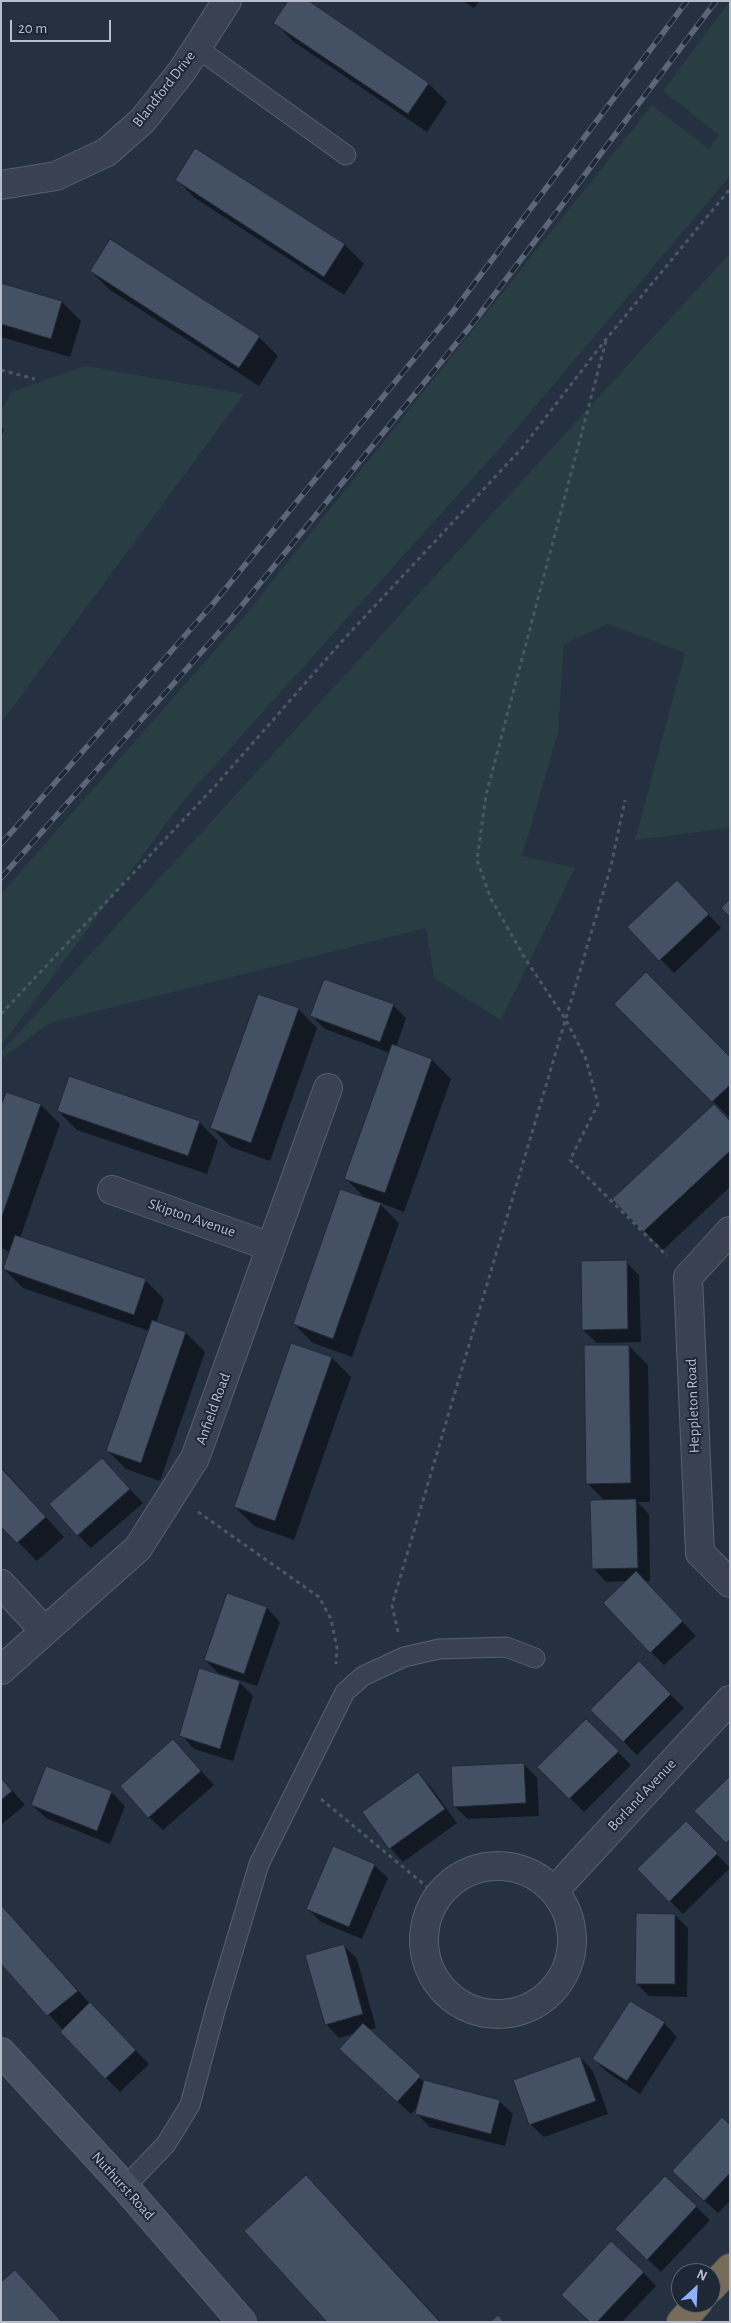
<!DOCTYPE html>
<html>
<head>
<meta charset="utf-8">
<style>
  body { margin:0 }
  #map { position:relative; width:731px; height:2323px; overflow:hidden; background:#253041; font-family:"Alegreya Sans",sans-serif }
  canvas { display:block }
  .frame { position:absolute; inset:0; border:2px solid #b7bdcb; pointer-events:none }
  .north { position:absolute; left:671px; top:2263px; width:50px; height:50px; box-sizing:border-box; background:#1e2736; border:1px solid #5b6372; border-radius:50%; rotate:25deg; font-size:14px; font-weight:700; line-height:20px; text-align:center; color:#b7bdcb }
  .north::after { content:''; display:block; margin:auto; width:18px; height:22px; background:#8eb1f9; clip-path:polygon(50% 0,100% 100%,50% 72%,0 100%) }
  .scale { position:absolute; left:10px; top:20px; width:101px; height:22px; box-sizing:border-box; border:2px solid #b7bdcb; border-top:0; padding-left:6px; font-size:15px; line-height:18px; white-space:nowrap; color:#b7bdcb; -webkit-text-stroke:4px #1e2736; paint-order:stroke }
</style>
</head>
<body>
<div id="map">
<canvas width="731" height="2323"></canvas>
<div class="frame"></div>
<div class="north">N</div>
<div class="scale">20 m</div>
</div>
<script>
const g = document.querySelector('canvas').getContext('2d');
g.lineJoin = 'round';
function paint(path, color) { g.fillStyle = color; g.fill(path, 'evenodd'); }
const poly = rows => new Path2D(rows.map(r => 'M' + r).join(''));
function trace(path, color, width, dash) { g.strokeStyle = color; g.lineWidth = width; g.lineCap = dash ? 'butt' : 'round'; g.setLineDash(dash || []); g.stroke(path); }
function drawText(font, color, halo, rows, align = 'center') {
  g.font = font + ' "Alegreya Sans",sans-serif'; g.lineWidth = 4; g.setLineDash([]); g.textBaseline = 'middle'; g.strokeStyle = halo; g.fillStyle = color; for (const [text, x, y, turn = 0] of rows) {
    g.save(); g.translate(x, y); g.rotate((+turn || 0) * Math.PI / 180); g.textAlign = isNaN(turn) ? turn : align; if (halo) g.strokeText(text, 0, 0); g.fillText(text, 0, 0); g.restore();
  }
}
const green = poly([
  [730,1,730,176,500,448,183,801,1,1046,1,894,243,618,652,105,709,149,719,135,663,91],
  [730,253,730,828,635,840,685,653,608,624,564,644,558,733,522,856,575,868,501,1020,434,978,426,928,50,1023,1,1059,1,1052],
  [86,366,244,394,1,723,1,411,11,392]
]);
const shadow = poly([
  [463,1,479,1,474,8],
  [275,23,428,83,447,102,427,132,294,42],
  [196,149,345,245,364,264,344,295,195,198,176,179],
  [111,240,259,337,278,356,259,386,110,290,91,271],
  [1,284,62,302,81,321,70,357,1,337],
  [1,427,4,429,1,438],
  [690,895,721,928,674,973,629,927],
  [616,1004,730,1058,730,1118],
  [393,1005,406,1018,396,1047,432,1060,451,1079,404,1212,378,1202,399,1223,352,1357,313,1343,294,1324,367,1200,346,1179,390,1053,325,1029,312,1016],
  [298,1009,317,1028,270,1161,231,1147,212,1128],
  [7,1094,41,1105,60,1124,20,1238,145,1280,164,1299,156,1323,186,1333,205,1352,160,1481,126,1469,107,1450,149,1331,23,1288,4,1269,10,1252,1,1248,1,1110],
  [58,1111,199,1122,218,1141,207,1174,77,1130],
  [730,1122,730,1187,663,1250,614,1199],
  [626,1262,639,1275,641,1342,597,1343,583,1330],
  [292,1345,332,1358,351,1377,294,1540,254,1526,235,1507],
  [629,1346,648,1365,650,1502,637,1502,649,1514,650,1581,644,1581,696,1636,664,1665,651,1652,627,1581,606,1582,593,1568,605,1501,587,1483],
  [102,1459,143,1503,91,1548,78,1535],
  [1,1467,64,1537,37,1561,1,1525],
  [267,1608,280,1622,257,1686,236,1679,253,1696,233,1761,194,1749,181,1735,231,1677,218,1673,205,1660],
  [639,1663,684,1708,637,1755,592,1710],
  [586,1720,631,1765,584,1812,539,1767],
  [186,1754,214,1785,163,1830,149,1817],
  [524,1764,537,1778,539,1816,468,1819,454,1806],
  [418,1774,431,1787,457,1823,403,1862,390,1848],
  [1,1778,25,1805,1,1825],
  [111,1792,125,1806,110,1844,46,1818,32,1805],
  [686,1823,730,1868,683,1914,638,1869],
  [374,1865,388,1878,362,1939,321,1922,308,1909],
  [1,1905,94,2008,149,2064,120,2092,61,2032,63,2030,1,1962],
  [675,1915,688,1928,687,1997,649,1996,636,1983],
  [343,1945,357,1959,376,2028,368,2030,424,2082,499,2101,513,2114,505,2146,430,2127,417,2114,418,2106,411,2114,354,2062,355,2033,339,2038,326,2024],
  [664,2023,677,2037,640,2094,607,2072,594,2059],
  [580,2057,593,2071,608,2114,544,2137,530,2124],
  [730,2127,730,2201,718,2213,686,2184],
  [306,2177,329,2200,441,2322,328,2322],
  [665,2178,710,2220,661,2272,630,2242],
  [643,2272,656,2286,622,2322,591,2322]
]);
const building = poly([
  [288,1,309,1,429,83,408,114,273,23,288,1],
  [195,148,345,244,324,277,175,180,195,148],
  [110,239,260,336,239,368,90,271,110,239],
  [1,283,62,301,51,339,1,324,1,283],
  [677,880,709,914,659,961,627,927,677,880],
  [730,899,730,917,721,908,730,899],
  [646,972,730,1057,730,1085,712,1102,614,1004,646,972],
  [324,979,394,1004,380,1042,310,1016,324,979],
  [258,994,299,1008,251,1143,210,1128,258,994],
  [392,1044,432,1059,385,1193,344,1179,392,1044],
  [69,1076,200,1121,188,1156,57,1111,69,1076],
  [6,1092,41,1104,1,1219,1,1106,6,1092],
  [714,1104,730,1121,730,1151,643,1232,612,1199,714,1104],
  [340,1189,381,1203,333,1339,293,1324,340,1189],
  [15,1235,146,1279,134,1315,3,1269,15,1235],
  [627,1260,628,1329,582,1330,581,1261,627,1260],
  [152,1320,186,1332,141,1463,106,1451,152,1320],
  [291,1343,332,1357,275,1521,234,1507,291,1343],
  [584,1345,629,1345,631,1483,586,1484,584,1345],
  [102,1458,130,1489,77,1536,49,1504,102,1458],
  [1,1468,46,1517,17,1543,1,1527,1,1468],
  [636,1499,638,1568,592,1569,590,1500,636,1499],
  [636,1571,683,1621,650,1653,603,1603,636,1571],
  [227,1593,267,1607,244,1674,204,1660,227,1593],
  [639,1661,671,1694,623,1742,590,1710,639,1661],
  [199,1668,240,1681,220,1749,179,1736,199,1668],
  [586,1719,619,1751,569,1799,537,1767,586,1719],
  [173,1739,201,1771,148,1818,120,1786,173,1739],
  [524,1763,526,1803,453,1807,451,1766,524,1763],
  [46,1766,112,1791,97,1831,31,1805,46,1766],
  [418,1772,445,1809,389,1849,362,1812,418,1772],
  [730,1776,730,1840,726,1843,694,1811,730,1776],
  [1,1778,12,1791,1,1800,1,1778],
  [686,1821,718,1853,669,1902,637,1869,686,1821],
  [333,1846,375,1864,349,1927,306,1909,333,1846],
  [1,1905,78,1991,47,2016,1,1964,1,1905],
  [636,1913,675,1914,675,1984,635,1984,636,1913],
  [344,1944,363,2014,325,2025,305,1955,344,1944],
  [630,2001,665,2022,627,2081,592,2059,630,2001],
  [90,2002,136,2050,105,2079,60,2032,90,2002],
  [363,2023,421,2076,397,2102,339,2049,363,2023],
  [580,2056,596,2101,529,2125,513,2080,580,2056],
  [424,2080,500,2100,491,2134,415,2114,424,2080],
  [722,2117,730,2125,730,2173,704,2201,672,2171,722,2117],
  [306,2175,440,2322,327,2322,244,2231,306,2175],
  [665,2176,697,2206,647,2260,615,2229,665,2176],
  [611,2241,644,2272,597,2322,590,2322,561,2295,611,2241],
  [15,2270,62,2322,3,2322,1,2320,1,2282,15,2270],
  [498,2315,504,2322,490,2322,498,2315]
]);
const path = poly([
  [606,341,486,795,477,860,491,899,526,960,566,1020,586,1059,598,1104,570,1160,667,1256],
  [1,370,35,379],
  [1,1014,216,785,344,639,522,448,607,338,730,189],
  [198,1512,319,1597,331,1619,337,1648,336,1664],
  [398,1632,392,1605,611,866,625,800],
  [321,1799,438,1896]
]);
const lane = poly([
  [197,48,346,155],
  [125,2187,166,2144,190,2105,215,2011,259,1864,345,1692,363,1676,404,1657,439,1649,506,1647,535,1658]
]);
const street = poly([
  [1,185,56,176,107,152,143,120,182,71,227,1],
  [112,1190,271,1247],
  [730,1231,688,1277,700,1553,730,1583],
  [1,1584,45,1631],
  [1,1670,138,1548,195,1458,328,1088],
  '424 1940a74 74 0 1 1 148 0a74 74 0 1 1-148 0Z',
  [555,1890,730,1700]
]);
const secondary = poly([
  [1,2052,125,2187,242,2322]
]);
const highway = poly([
  [711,2288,730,2268],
  [681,2322,698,2303]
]);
const rail = poly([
  [1,844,212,605,455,309,687,1],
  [1,878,230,620,473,323,716,1]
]);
const streetNames = [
  ["Blandford Drive",164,89,-52],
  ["Skipton Avenue",192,1218,19],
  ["Heppleton Road",693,1406,-92],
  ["Anfield Road",213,1409,-70],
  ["Borland Avenue",642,1795,-47],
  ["Nuthurst Road",123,2186,48]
];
paint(green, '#283e42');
paint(shadow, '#0007');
paint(building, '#445063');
trace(building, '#212938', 1);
trace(lane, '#58606e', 21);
trace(street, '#58606e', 30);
trace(secondary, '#58606e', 30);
trace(highway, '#454d5b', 30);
trace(path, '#465a5f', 3, [4, 4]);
trace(lane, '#3a4251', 19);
trace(street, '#3a4251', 28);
trace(secondary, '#485164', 28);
trace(highway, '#776c57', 28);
trace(rail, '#5c6678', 5.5);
trace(rail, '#1e2736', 4, [11]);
drawText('15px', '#b7bdcb', '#1e2736', streetNames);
</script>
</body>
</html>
